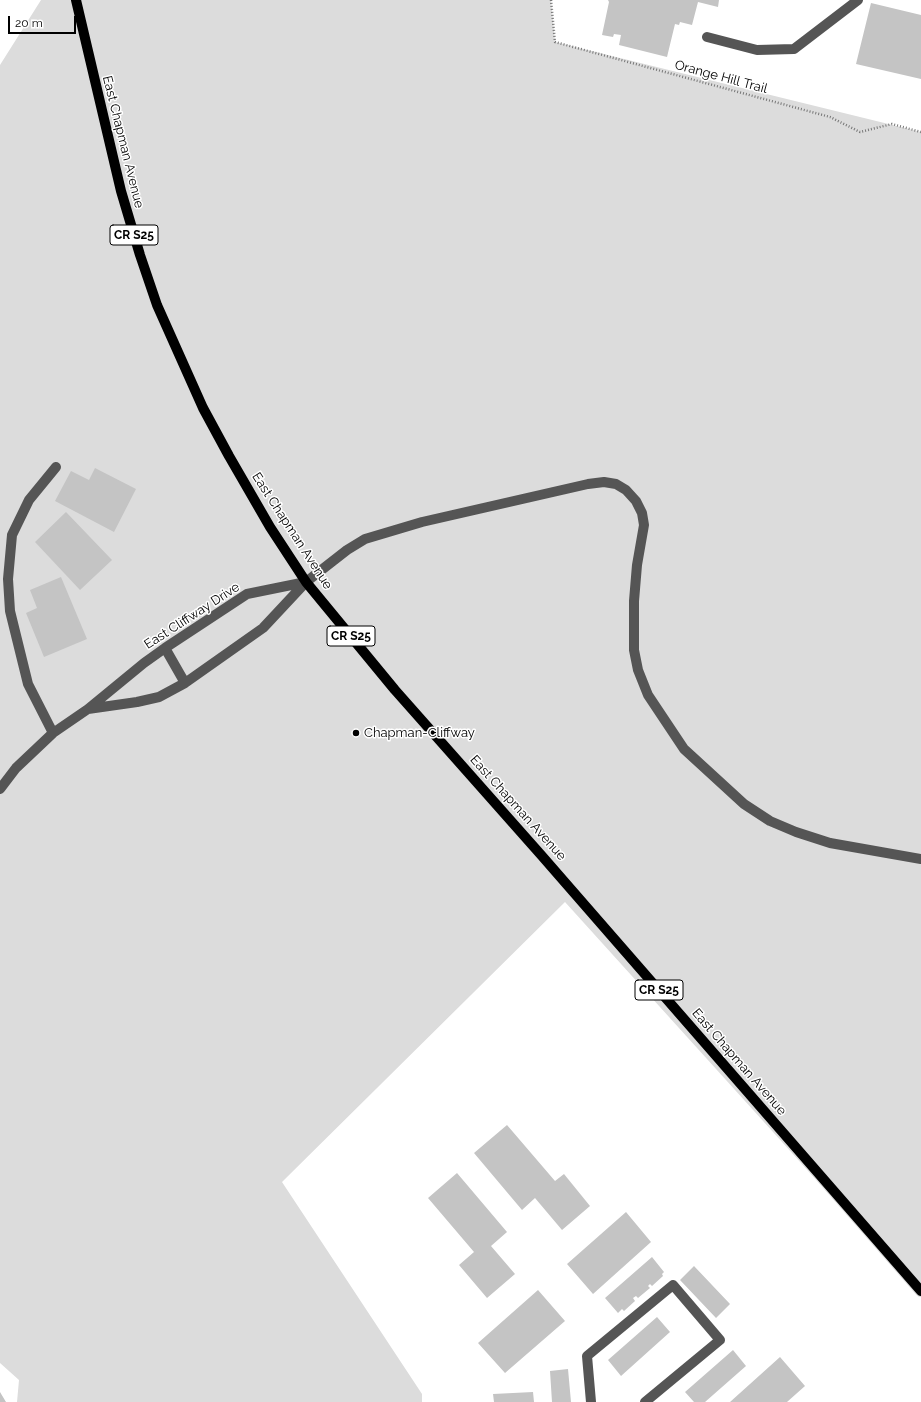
<!DOCTYPE html>
<html>
<head>
<meta charset="utf-8">
<style>
  body { margin:0 }
  #map { position:relative; width:921px; height:1402px; overflow:hidden; background:#fff; font-family:Raleway,sans-serif }
  canvas { display:block }
  .scale { position:absolute; left:8px; top:16px; width:68px; height:18px; box-sizing:border-box; border:2px solid #000; border-top:0; padding-left:5px; font-size:12px; line-height:14px; white-space:nowrap; color:#000; -webkit-text-stroke:3px #fff; paint-order:stroke }
</style>
</head>
<body>
<div id="map">
<canvas width="921" height="1402"></canvas>
<div class="scale">20 m</div>
</div>
<script>
const g = document.querySelector('canvas').getContext('2d');
g.lineJoin = 'round';
function paint(path, color) { g.fillStyle = color; g.fill(path, 'evenodd'); }
const poly = rows => new Path2D(rows.map(r => 'M' + r).join(''));
function trace(path, color, width, dash) { g.strokeStyle = color; g.lineWidth = width; g.lineCap = dash ? 'butt' : 'round'; g.setLineDash(dash || []); g.stroke(path); }
function drawText(font, color, halo, rows, align = 'center') {
  g.font = font + ' Raleway,sans-serif'; g.lineWidth = 3; g.setLineDash([]); g.textBaseline = 'middle'; g.strokeStyle = halo; g.fillStyle = color; for (const [text, x, y, turn = 0] of rows) {
    g.save(); g.translate(x, y); g.rotate((+turn || 0) * Math.PI / 180); g.textAlign = isNaN(turn) ? turn : align; if (halo) g.strokeText(text, 0, 0); g.fillText(text, 0, 0); g.restore();
  }
}
const green = poly([
  [41,0,551,0,555,42,921,132,921,1293,896,1268,565,902,282,1182,422,1394,422,1402,17,1402,19,1380,0,1363,0,65]
]);
const building = poly([
  [608,0,719,0,718,7,698,2,692,25,680,22,679,25,675,24,667,57,619,45,621,35,614,34,613,37,602,35,609,2],
  [871,3,921,15,921,79,856,64],
  [95,468,136,489,114,532,55,501,71,471,89,480],
  [66,512,112,560,80,590,35,542],
  [61,577,87,639,44,657,26,613,37,608,30,590],
  [507,1125,555,1181,564,1174,590,1206,562,1230,535,1198,522,1210,474,1153],
  [457,1173,507,1232,491,1246,515,1274,487,1298,459,1265,474,1252,428,1198],
  [626,1212,651,1242,593,1294,567,1264],
  [652,1257,664,1272,662,1274,663,1276,652,1286,650,1284,648,1286,650,1288,638,1298,636,1296,633,1298,635,1301,624,1311,622,1309,618,1313,605,1298],
  [694,1266,730,1304,716,1318,680,1280],
  [538,1290,565,1321,505,1373,478,1343],
  [657,1317,670,1332,621,1376,608,1360],
  [733,1350,746,1366,705,1402,694,1402,685,1392],
  [780,1357,805,1386,787,1402,730,1402],
  [568,1369,571,1402,552,1402,550,1371],
  [0,1392,6,1402,0,1402],
  [533,1392,534,1402,494,1402,493,1394]
]);
const path = poly([
  [551,0,555,42,830,117,860,132,892,124,921,132]
]);
const minor = poly([
  [707,37,757,50,794,49,858,0],
  [165,648,185,683],
  [88,709,137,702,159,697,185,683,263,628,306,582,347,550,365,539,422,522,588,484,604,482,616,484,626,490,636,501,642,513,644,525,637,565,634,601,634,650,638,670,648,695,684,749,744,804,770,821,796,832,830,843,921,859],
  [53,733,28,684,10,611,8,579,12,535,29,500,56,467],
  [0,789,16,768,53,733,88,709,144,663,165,648,247,594,306,582],
  [591,1402,587,1356,673,1285,720,1340,645,1402]
]);
const major = poly([
  [76,0,121,191,140,255,157,305,203,408,229,456,270,527,306,582,395,690,542,856,921,1291]
]);
const markers = [
  [356,733,4,"#000"]
];
const shields = [
  [134,235,48],
  [351,636,48],
  [659,990,48]
];
const shieldNames = [
  ["CR S25",134,235],
  ["CR S25",351,636],
  ["CR S25",659,990]
];
const streetNames = [
  ["Orange Hill Trail",721,77,15],
  ["East Chapman Avenue",123,142,76],
  ["East Chapman Avenue",292,531,57],
  ["East Cliffway Drive",192,616,-33],
  ["East Chapman Avenue",518,808,48],
  ["East Chapman Avenue",739,1062,49]
];
const poiNames = [
  ["Chapman-Cliffway",364,733]
];
paint(green, '#dcdcdc');
paint(building, '#c4c4c4');
trace(major, '#dbdbdb', 12);
trace(path, '#777', 2.5, [1, 2]);
trace(minor, '#555', 10);
trace(major, '#000', 10);
for (const [x, y, r, color] of markers) { const dot = new Path2D(); dot.arc(x, y, r, 0, 2 * Math.PI); g.fillStyle = color; g.fill(dot); trace(dot, '#fff', 1.5); }
for (const [x, y, w] of shields) { const box = new Path2D(); box.roundRect(x - w / 2, y - 10, w, 20, 3); g.fillStyle = '#fff'; g.fill(box); trace(box, '#000', 1); }
drawText('bold 12px', '#000', null, shieldNames);
drawText('13px', '#000', '#fff', streetNames);
drawText('13px', '#000', '#fff', poiNames, 'left');
</script>
</body>
</html>
